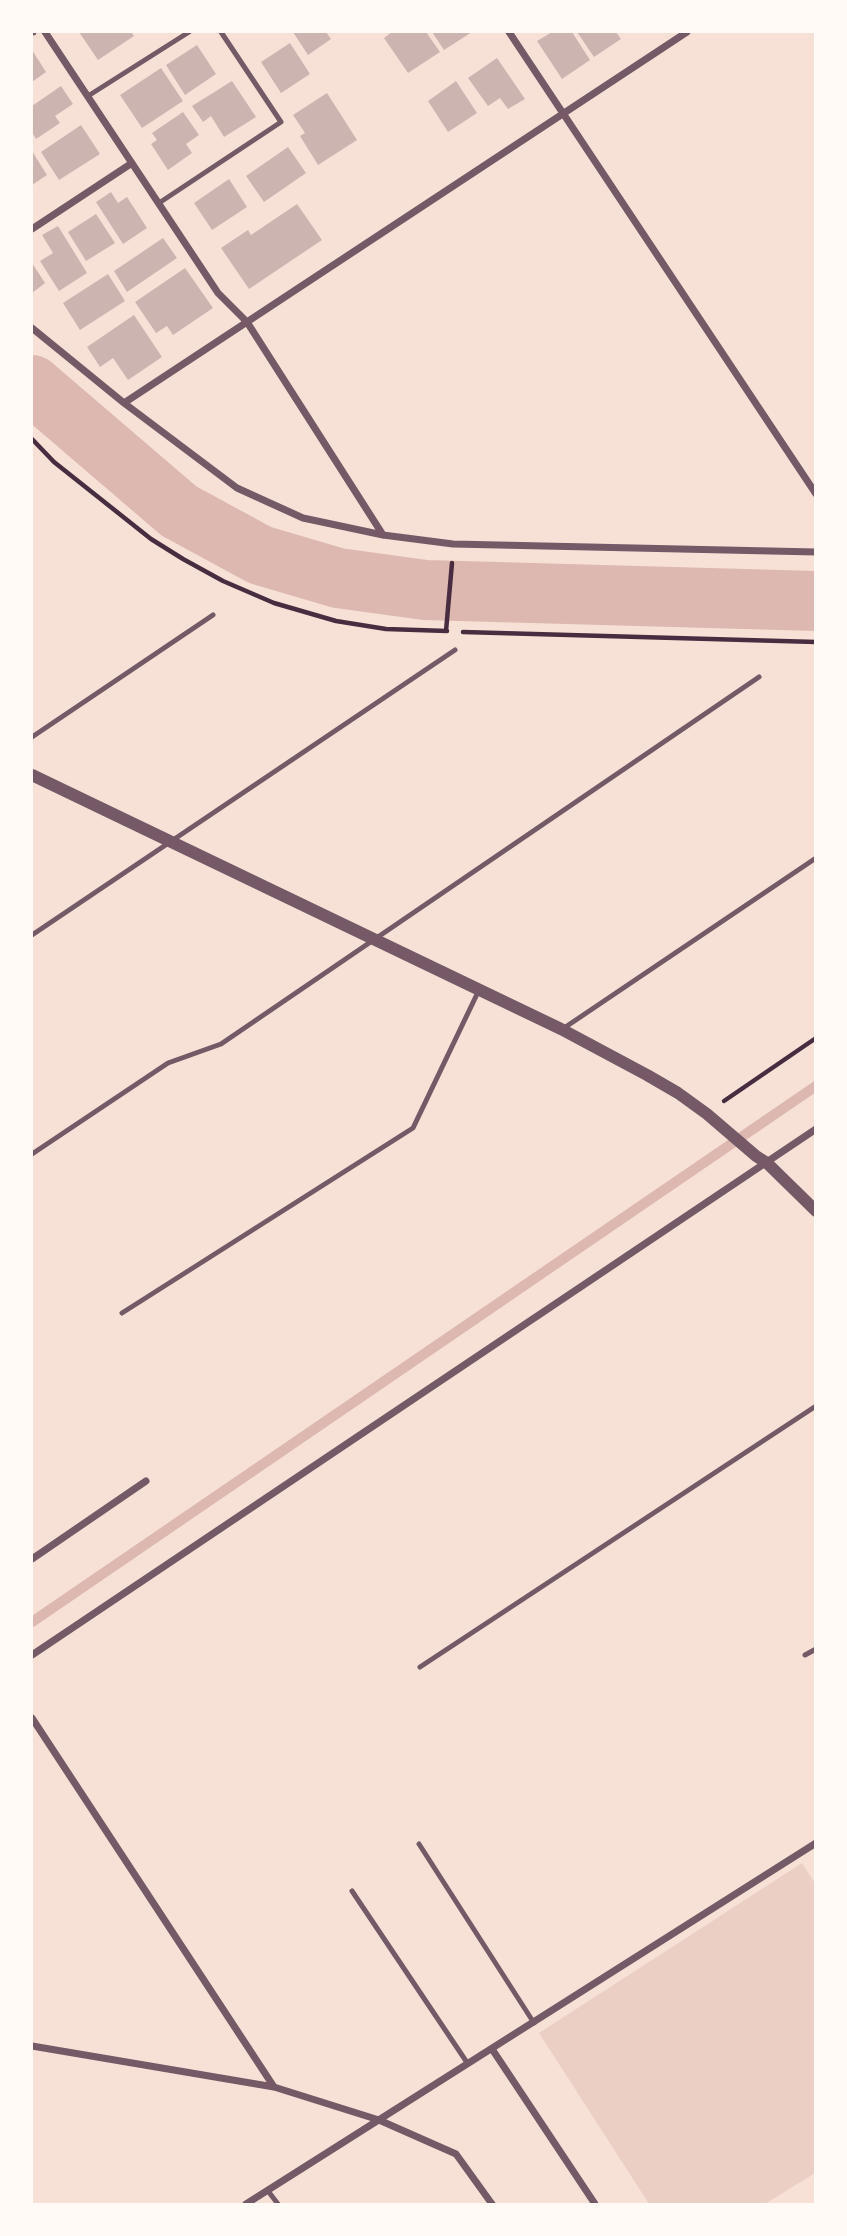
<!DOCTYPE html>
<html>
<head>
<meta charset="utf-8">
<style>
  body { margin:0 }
  #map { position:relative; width:847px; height:2236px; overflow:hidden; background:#f7e1d7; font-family:"Open Sans",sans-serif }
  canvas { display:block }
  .frame { position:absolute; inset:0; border:33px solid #fffaf5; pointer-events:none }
</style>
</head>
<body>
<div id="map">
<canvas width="847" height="2236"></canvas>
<div class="frame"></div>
</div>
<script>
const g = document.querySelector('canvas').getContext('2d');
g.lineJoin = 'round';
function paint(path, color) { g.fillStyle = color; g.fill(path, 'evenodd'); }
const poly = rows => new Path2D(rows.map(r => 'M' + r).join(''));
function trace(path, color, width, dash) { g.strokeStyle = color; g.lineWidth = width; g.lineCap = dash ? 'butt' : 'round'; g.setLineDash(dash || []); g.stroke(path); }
const green = poly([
  [802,1863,816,1885,815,2173,765,2204,649,2204,539,2033]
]);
const stream = poly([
  [32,1622,816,1086]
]);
const river = poly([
  [32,385,179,511,260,555,338,578,425,590,816,601]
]);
const building = poly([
  [79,32,131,32,134,36,98,60],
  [293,32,326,32,331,39,308,55],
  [392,32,426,32,440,52,408,73,384,38],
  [432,32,472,32,444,50],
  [552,32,572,32,590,60,562,79,537,41],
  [577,32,616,32,621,39,594,57],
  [290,43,310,74,281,93,261,62],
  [197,45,216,74,185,95,166,65],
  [32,50,46,72,32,82],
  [497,58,525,99,508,109,500,98,488,106,468,78],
  [161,68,183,101,142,128,120,95],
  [232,81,256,117,224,137,211,116,203,122,192,106],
  [456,81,477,113,448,132,428,101],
  [61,86,73,104,55,116,60,123,36,139,32,132,32,106],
  [327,93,357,140,318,165,300,136,305,133,293,115],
  [183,112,199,135,186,144,192,153,168,170,151,144,157,140,152,133],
  [81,125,100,154,59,180,41,152],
  [288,147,306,173,264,202,246,176],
  [32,151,47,175,32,185],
  [229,179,247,207,212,230,194,203],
  [111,192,118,203,127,197,147,228,123,244,96,202],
  [297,204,322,240,249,289,221,248,248,230,251,235],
  [96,214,115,243,86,261,68,232],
  [58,226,87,273,59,291,40,261,53,253,42,235],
  [163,238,177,258,127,292,114,271],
  [32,263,45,283,32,293],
  [185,268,213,308,173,335,167,326,156,333,135,302],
  [108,274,125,301,80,330,63,303],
  [134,315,162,357,128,380,113,358,100,367,87,347]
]);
const path = poly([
  [32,439,54,462,151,539,183,559,223,581,274,603,336,621,386,629,447,631],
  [446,631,452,563],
  [463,632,816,642],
  [724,1101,816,1038]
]);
const service = poly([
  [88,96,189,32],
  [159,203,281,122,221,32],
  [32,737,213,615],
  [32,935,455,650],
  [564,1028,816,858],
  [32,1154,168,1063,221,1044,759,677],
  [122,1313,413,1128,479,990],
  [805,1655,816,1649],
  [420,1667,816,1406],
  [419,1844,534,2023],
  [352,1891,468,2064],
  [268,2191,278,2204]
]);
const minor = poly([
  [32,32,33,32],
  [45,32,218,293,247,322,383,535],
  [509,32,816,494],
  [32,229,132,163],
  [32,328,124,403,237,488,303,518,383,535,453,544,816,552],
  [124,403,687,32],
  [32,1559,146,1481],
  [32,1655,816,1129],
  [32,1718,274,2087],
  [32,2046,274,2087,379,2120,456,2154,492,2204],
  [492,2049,595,2204],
  [246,2204,816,1843]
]);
const tertiary = poly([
  [32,775,561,1029,647,1075,678,1093,707,1114,756,1156,767,1163,816,1211]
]);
paint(green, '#ebcfc5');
trace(stream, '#dcb8b0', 10);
trace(river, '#dcb8b0', 60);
paint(building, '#ccb4b1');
trace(path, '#4a2c40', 4.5);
trace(service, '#755966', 5);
trace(minor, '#755966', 7);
trace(tertiary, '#755966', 12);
</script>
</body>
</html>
